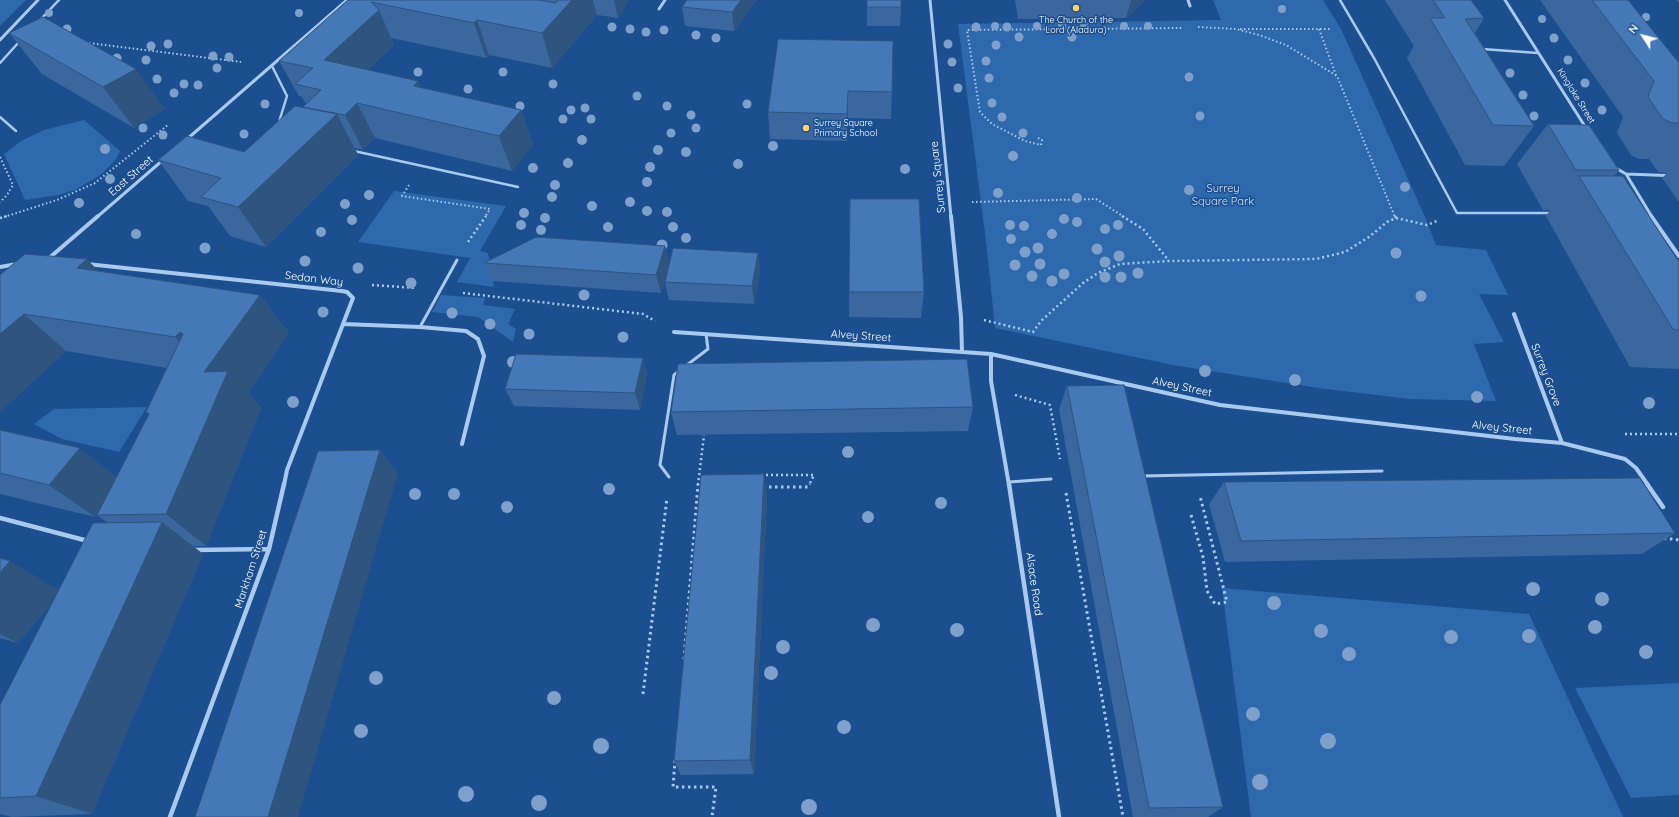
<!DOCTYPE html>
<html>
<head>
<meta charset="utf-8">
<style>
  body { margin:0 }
  #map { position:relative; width:1679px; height:817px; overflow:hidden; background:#1b4f8f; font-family:Quicksand,sans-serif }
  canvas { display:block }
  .north { position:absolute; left:1623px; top:16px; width:40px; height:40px; -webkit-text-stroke:3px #1b4f8f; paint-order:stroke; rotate:306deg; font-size:11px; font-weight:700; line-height:16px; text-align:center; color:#fff }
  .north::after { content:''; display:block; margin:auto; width:14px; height:18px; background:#fff; clip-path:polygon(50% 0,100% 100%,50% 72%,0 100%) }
</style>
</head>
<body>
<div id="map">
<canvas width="1679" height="817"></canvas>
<div class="north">N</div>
</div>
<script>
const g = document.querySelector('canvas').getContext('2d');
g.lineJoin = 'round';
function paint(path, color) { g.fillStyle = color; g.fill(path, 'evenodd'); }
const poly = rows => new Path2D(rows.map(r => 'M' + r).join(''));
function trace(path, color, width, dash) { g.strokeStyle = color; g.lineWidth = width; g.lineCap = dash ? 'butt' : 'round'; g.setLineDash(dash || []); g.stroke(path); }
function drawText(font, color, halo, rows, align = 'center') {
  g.font = font + ' Quicksand,sans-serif'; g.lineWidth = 3; g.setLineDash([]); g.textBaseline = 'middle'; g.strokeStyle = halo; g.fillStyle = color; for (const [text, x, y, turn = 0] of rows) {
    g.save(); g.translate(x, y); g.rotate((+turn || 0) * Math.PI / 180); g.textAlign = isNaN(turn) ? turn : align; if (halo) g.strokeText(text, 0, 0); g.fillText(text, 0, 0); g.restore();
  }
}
const green = poly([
  [0,0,26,0,0,26],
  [1213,0,1323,0,1341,29,1425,217,1436,245,1486,250,1508,295,1479,294,1504,342,1474,344,1496,401,1410,399,1318,388,1173,365,995,328,986,241,958,24,1221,20],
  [84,120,120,151,116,159,102,174,75,190,58,195,25,200,4,154,21,141,44,130],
  [394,191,506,206,480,251,488,253,494,287,457,282,470,258,358,242],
  [441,295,485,298,483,305,515,309,508,324,516,329,513,342,478,317,432,312],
  [147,407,119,452,62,439,34,424,54,409],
  [1222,588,1529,614,1623,817,1251,817],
  [1679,683,1679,795,1631,798,1575,688]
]);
const pathFar2 = poly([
  [1198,27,1236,29,1259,35,1286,45,1337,76,1395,217],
  [1240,29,1331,29],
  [1319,29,1336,75],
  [89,43,241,62],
  [1038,138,1042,140,1041,145,1025,141,992,124,980,112,967,30,1182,28],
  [0,157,13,185,7,195,0,202],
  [409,185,402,196,490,209,485,217],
  [972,202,1096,199,1124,217],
  [4,217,57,200,95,183,169,124]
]);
const pathFar1 = poly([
  [1122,216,1143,229,1169,261],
  [1395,216,1396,218],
  [0,218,7,216],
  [468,242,486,216],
  [372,285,417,288],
  [463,293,643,314,655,321],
  [984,320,1033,332,1041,321,1083,283,1098,273,1120,264,1169,261,1316,259,1345,252,1369,237,1387,222,1396,218,1427,225,1437,221],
  [1015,395,1050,405,1060,459],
  [1625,434,1679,434],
  [761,475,814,475,809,485],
  [698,485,704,435]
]);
const path = poly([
  [763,487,808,487,810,484],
  [1066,493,1123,817],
  [1191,515,1203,557,1207,591,1215,604,1227,602,1200,496],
  [1664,538,1679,540],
  [684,659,698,484],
  [643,694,667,498],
  [675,760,673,787,716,787,712,817]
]);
const laneFar1 = poly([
  [1340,0,1374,58,1457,213,1552,213],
  [41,19,59,0],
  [1482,49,1538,53],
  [0,63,19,42],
  [272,66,287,96,279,122],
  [0,117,16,131],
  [354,151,518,187]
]);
const lane = poly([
  [420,327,457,260],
  [687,365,708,349,706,334],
  [1143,476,1382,471],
  [669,477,660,465,674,375,679,371],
  [1009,482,1051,479]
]);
const streetFar2 = poly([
  [930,0,951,217],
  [1188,0,1190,6],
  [1505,0,1586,128],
  [659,9,665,0],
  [0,40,38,0],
  [186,140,347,0],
  [1614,167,1626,174,1652,217],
  [1626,174,1679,176],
  [97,217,163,160]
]);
const streetFar1 = poly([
  [951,216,961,317,962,351],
  [1651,216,1679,256],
  [48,259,98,216],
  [87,264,342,291,347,292,353,298,343,324,420,327,466,331,478,339,484,356,462,444],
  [0,267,17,264],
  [1514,314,1562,443],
  [674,332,991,354,1220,405,1515,439,1562,443,1625,459,1636,468,1648,485],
  [991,354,991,381,1009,485],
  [284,485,287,470,343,324]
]);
const street = poly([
  [1009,484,1059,817],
  [1647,484,1663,507],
  [0,518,88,541],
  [194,550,269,549],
  [170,817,269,549,284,484]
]);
const trees = [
  [1282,9,4],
  [49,13,4],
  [299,13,4],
  [1646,17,4],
  [1542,19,4],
  [995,26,4],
  [1037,26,4],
  [1062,26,4],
  [1084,26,4],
  [1124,26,4],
  [1148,26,4],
  [612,27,4.5],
  [976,27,4.5],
  [1007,27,4.5],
  [67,29,4.5],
  [630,29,4.5],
  [664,30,4.5],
  [646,32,4.5],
  [696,35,4.5],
  [1019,37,4.5],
  [1072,37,4.5],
  [716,38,4.5],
  [1554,38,4.5],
  [168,44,4.5],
  [948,44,4.5],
  [996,45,4.5],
  [151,46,4.5],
  [213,56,4.5],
  [229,57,4.5],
  [117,58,4.5],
  [146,60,4.5],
  [1568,60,4.5],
  [986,61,4.5],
  [952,62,4.5],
  [217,68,4.5],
  [418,72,4.5],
  [503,72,4.5],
  [1510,73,4.5],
  [1189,77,4.5],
  [989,78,4.5],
  [157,79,4.5],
  [1585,83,4.5],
  [184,84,4.5],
  [553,84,4.5],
  [198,85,4.5],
  [958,88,4.5],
  [468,89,4.5],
  [174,93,4.5],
  [1523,95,4.5],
  [637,96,4.5],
  [992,103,4.5],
  [265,104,4.5],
  [747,104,4.5],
  [520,106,4.5],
  [667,106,4.5],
  [585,108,4.5],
  [571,110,4.5],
  [1602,110,4.5],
  [691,115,4.5],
  [1200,116,4.5],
  [1534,116,4.5],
  [1002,117,4.5],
  [563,119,4.5],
  [591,119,4.5],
  [143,128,4.5],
  [696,128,4.5],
  [671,133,4.5],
  [1023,133,4.5],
  [244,134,4.5],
  [163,135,4.5],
  [582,140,5],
  [773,146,5],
  [105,149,5],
  [658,150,5],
  [686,152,5],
  [1013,156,5],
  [568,163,5],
  [738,164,5],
  [650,167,5],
  [533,168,5],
  [905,169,5],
  [110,179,5],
  [647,182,5],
  [555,185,5],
  [1405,187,5],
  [1189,190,5],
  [998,193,5],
  [369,195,5],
  [552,197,5],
  [1077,198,5],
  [630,202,5],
  [79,203,5],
  [345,204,5],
  [592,206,5],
  [647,211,5],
  [667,212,5],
  [524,213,5],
  [545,218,5],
  [1064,219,5],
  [352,220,5],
  [1077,222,5],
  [521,225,5],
  [1010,225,5],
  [1118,225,5],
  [1024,226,5],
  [608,227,5],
  [673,227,5],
  [1105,229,5],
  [541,230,5],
  [321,232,5],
  [136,234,5],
  [1052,234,5],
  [686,238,5],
  [1011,239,5],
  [662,245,5.5],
  [205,248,5.5],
  [1038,248,5.5],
  [1097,249,5.5],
  [1025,252,5.5],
  [1396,253,5.5],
  [1119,256,5.5],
  [305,261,5.5],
  [1105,262,5.5],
  [1040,264,5.5],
  [1015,265,5.5],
  [358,268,5.5],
  [1138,273,5.5],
  [1064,274,5.5],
  [1032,276,5.5],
  [1105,277,5.5],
  [1121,277,5.5],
  [1052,281,5.5],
  [411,283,5.5],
  [584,295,5.5],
  [1421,296,5.5],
  [323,312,5.5],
  [452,313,5.5],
  [490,324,5.5],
  [529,334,5.5],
  [623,337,5.5],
  [513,362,6],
  [1205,371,6],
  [1295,380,6],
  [1477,397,6],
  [293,402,6],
  [1649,403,6],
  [848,452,6],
  [609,489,6],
  [415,494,6],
  [454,494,6],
  [941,503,6],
  [507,507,6],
  [868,517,6],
  [1533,589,7],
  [1602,599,7],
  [1274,603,7],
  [873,625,7],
  [1595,627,7],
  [957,630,7],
  [1321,631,7],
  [1529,636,7],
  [1451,637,7],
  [783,647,7],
  [1646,652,7],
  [1349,654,7],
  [771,673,7],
  [376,678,7],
  [554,698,7],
  [1253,714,7],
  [844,727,7],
  [361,731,7],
  [1328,741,8],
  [601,746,8],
  [1260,782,8],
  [466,794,8],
  [539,803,8],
  [809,807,8]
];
const wall = poly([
  [348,0,629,0,618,18,597,15,552,68,489,55,486,58,391,38,394,45,368,70,418,81,421,88,521,110,533,145,512,171,375,138,363,150,355,148,358,155,266,247,230,236,208,206,188,201,158,160,244,152,304,107,303,107,306,104,302,97,299,96,279,61],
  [687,0,757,0,734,31,685,26,682,7],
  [867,0,901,0,901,7,900,26,867,26],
  [1015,0,1145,0,1126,18,1018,19],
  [1385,0,1471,0,1484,18,1475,33,1534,126,1504,166,1465,165,1407,58,1414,46],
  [1540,0,1628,0,1679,63,1679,202,1662,178,1667,173,1658,172,1649,159,1639,159,1631,155,1617,133,1623,117],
  [1676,0,1679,0,1679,3],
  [9,33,165,109,134,128,42,74],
  [778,39,892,92,891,119,848,118,847,141,770,139,768,112],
  [1548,124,1619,170,1614,176,1679,262,1679,368,1678,369,1630,367,1546,216,1550,210,1543,210,1517,164],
  [850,199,924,292,921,318,849,317],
  [665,246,669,265,661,293,492,281,484,263],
  [758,253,760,271,754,304,669,300,665,282],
  [98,271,260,295,289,333,248,393,261,407,206,546,193,546,203,554,92,814,12,817,0,814,0,705,55,599,18,643,0,638,0,558,59,590,108,523,97,515,99,512,95,517,0,494,0,430,117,477,149,415,146,412,167,368,66,351,0,412,0,275],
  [643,358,647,375,640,410,514,406,505,389],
  [1067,386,1223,807,1208,817,1133,817,1059,409],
  [973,407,968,431,677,435,671,412],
  [764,474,767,496,754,774,681,775,674,761],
  [1224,482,1675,533,1642,554,1225,562,1209,504]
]);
const shadedWall = poly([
  [572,0,593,0,597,15,552,68,542,33],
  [614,0,629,0,618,18],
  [741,0,757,0,734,31,732,12],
  [1131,0,1145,0,1126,18],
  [379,10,394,45,342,95,324,60],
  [477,20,489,55,486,58,474,23],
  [136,69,165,109,134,128,103,87],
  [418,81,434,116,414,86],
  [848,91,848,118,847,141,847,114],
  [357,103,375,138,363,150,345,115],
  [521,110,533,145,512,171,499,136],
  [337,114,358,155,266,247,238,207],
  [665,246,669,265,661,293,656,275],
  [758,253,760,271,754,304,752,286],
  [87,259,124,298,77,268],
  [260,295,289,333,248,393,261,407,206,546,166,514,204,372,206,370,175,337,180,332,210,364],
  [24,314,66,351,0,412,0,334],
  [643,358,647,375,640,410,635,393],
  [80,448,123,482,95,517,49,485],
  [380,450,398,473,298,817,268,817],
  [764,474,767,496,754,774,750,760],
  [162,522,203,554,92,814,36,796],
  [10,561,61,591,18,643,0,634,0,573]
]);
const building = poly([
  [348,0,538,0,555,3,558,1,558,0,572,0,542,33,477,20,474,23,371,2,379,10,324,60,418,81,414,86,521,110,499,136,357,103,345,115,303,107,321,90,295,84,313,68,279,61,348,0],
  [687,0,741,0,732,12,682,7,687,0],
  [867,0,901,0,901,7,867,7,867,0],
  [1433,0,1471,0,1484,18,1465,19,1534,126,1493,125,1430,18,1445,18,1433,0],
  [1592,0,1628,0,1679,63,1679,123,1672,123,1663,119,1648,97,1654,81,1592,0],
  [43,17,136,69,103,87,9,33,43,17],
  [778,39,893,41,892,92,848,91,847,114,768,112,778,39],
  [295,106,337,114,238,207,201,197,221,178,158,160,187,136,244,152,295,106],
  [1548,124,1589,125,1619,170,1576,170,1548,124],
  [1579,176,1623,176,1679,262,1679,330,1673,329,1579,176],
  [850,199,919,199,924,292,849,292,850,199],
  [536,237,665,246,656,275,484,263,536,237],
  [673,248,758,253,752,286,665,282,673,248],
  [25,254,87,259,77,268,260,295,204,372,228,371,166,514,97,515,149,414,146,412,183,334,180,332,175,337,24,314,0,334,0,275,25,254],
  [516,354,643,358,635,393,505,389,516,354],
  [967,359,973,407,671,412,678,364,967,359],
  [1124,385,1223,807,1149,808,1067,386,1124,385],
  [0,430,80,448,49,485,0,473,0,430],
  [380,450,268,817,195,817,318,451,380,450],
  [764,474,750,760,674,761,701,475,764,474],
  [1640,478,1675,533,1241,541,1224,482,1640,478],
  [162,522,36,796,0,798,0,705,93,523,162,522],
  [0,558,10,561,0,573,0,558]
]);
const markers = [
  [1076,8,4,"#ffd166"],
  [806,128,4,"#ffd166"]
];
const farPoinames = [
  ["The Church of the",1076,20],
  ["Lord (Aladura)",1076,30],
  ["Surrey Square",814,123,"left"],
  ["Primary School",814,133,"left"]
];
const farStreetnames = [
  ["Kinglake Street",1576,96,58]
];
const streetNames = [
  ["East Street",131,176,-41],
  ["Surrey Square",938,177,-96],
  ["Sedan Way",314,279,7],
  ["Alvey Street",861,336,4],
  ["Surrey Grove",1546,375,69],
  ["Alvey Street",1182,387,12],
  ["Alvey Street",1502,428,6],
  ["Markham Street",251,569,-72],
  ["Alsace Road",1034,584,82]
];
const parkNames = [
  ["Surrey",1223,189],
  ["Square Park",1223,202]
];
paint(green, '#2e69ad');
trace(pathFar2, '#a9c9ee', 2, [1.5, 2.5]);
trace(pathFar1, '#a9c9ee', 2.5, [2, 3]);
trace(path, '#a9c9ee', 3, [2.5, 3.5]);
trace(laneFar1, '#a9c9ee', 2.5);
trace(lane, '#a9c9ee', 3);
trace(streetFar2, '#a9c9ee', 3);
trace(streetFar1, '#a9c9ee', 4);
trace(street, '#a9c9ee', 4.5);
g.fillStyle = '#7ea0ca';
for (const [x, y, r] of trees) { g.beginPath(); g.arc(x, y, r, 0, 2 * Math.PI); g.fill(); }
paint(wall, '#3a679d');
paint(shadedWall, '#305480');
paint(building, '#4478b7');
trace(building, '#305480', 1);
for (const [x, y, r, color] of markers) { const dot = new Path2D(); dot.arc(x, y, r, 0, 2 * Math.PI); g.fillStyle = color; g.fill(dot); trace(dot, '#1b4f8f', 1.5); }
drawText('9px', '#fff', '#1b4f8f', farPoinames);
drawText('9px', '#fff', '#1b4f8f', farStreetnames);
drawText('11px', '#fff', '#1b4f8f', streetNames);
drawText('11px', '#cfe3fa', '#1b4f8f', parkNames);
</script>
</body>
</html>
